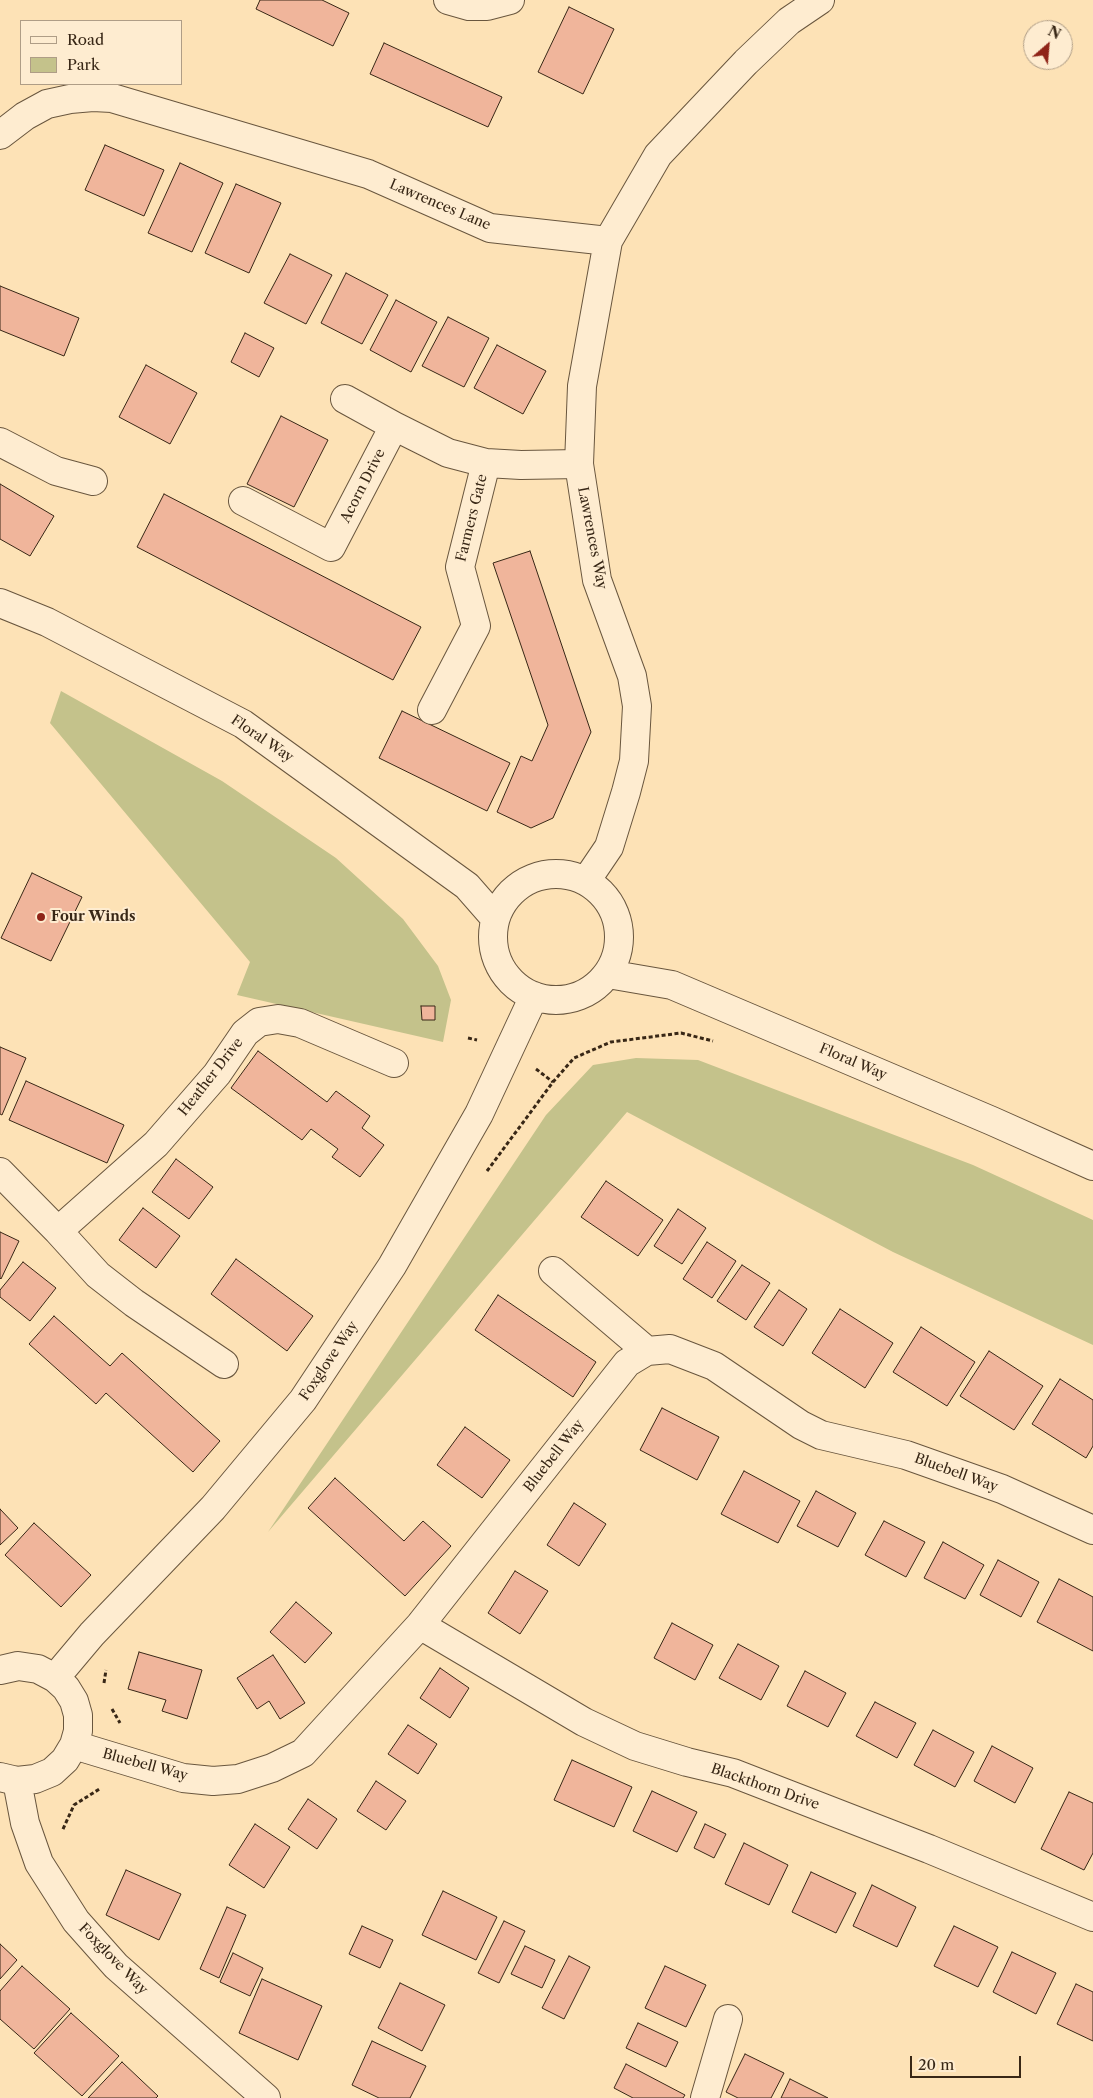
<!DOCTYPE html>
<html>
<head>
<meta charset="utf-8">
<style>
  body { margin:0 }
  #map { position:relative; width:1093px; height:2098px; overflow:hidden; background:#fde2b6; font-family:"Libre Caslon Text",serif }
  canvas { display:block }
  .legend { position:absolute; left:20px; top:20px; width:162px; height:65px; box-sizing:border-box; background:#feecd0; border:1px solid #af9d86; margin:0; padding:6px 9px; list-style:none; font-size:15px; color:#382716 }
  .legend li { display:flex; align-items:center; gap:10px; height:25px }
  .legend b { width:25px; border:1px solid #af9d86 }
  .north { position:absolute; left:1023px; top:20px; width:50px; height:50px; box-sizing:border-box; background:#feecd0; border:1px solid #af9d86; border-radius:50%; rotate:27deg; font-size:14px; font-weight:700; line-height:20px; text-align:center; color:#382716 }
  .north::after { content:''; display:block; margin:auto; width:18px; height:22px; background:#8f2418; clip-path:polygon(50% 0,100% 100%,50% 72%,0 100%) }
  .scale { position:absolute; left:910px; top:2056px; width:111px; height:22px; box-sizing:border-box; border:2px solid #382716; border-top:0; padding-left:6px; font-size:15px; line-height:18px; white-space:nowrap; color:#382716; -webkit-text-stroke:4px #feecd0; paint-order:stroke }
</style>
</head>
<body>
<div id="map">
<canvas width="1093" height="2098"></canvas>
<ul class="legend">
<li><b style="height:6px;background:#feecd0"></b>Road</li>
<li><b style="height:14px;background:#c4c28b"></b>Park</li>
</ul>
<div class="north">N</div>
<div class="scale">20 m</div>
</div>
<script>
const g = document.querySelector('canvas').getContext('2d');
g.lineJoin = 'round';
function paint(path, color) { g.fillStyle = color; g.fill(path, 'evenodd'); }
const poly = rows => new Path2D(rows.map(r => 'M' + r).join(''));
function trace(path, color, width, dash) { g.strokeStyle = color; g.lineWidth = width; g.lineCap = dash ? 'butt' : 'round'; g.setLineDash(dash || []); g.stroke(path); }
function drawText(font, color, halo, rows, align = 'center') {
  g.font = font + ' "Libre Caslon Text",serif'; g.lineWidth = 4; g.setLineDash([]); g.textBaseline = 'middle'; g.strokeStyle = halo; g.fillStyle = color; for (const [text, x, y, turn = 0] of rows) {
    g.save(); g.translate(x, y); g.rotate((+turn || 0) * Math.PI / 180); g.textAlign = isNaN(turn) ? turn : align; if (halo) g.strokeText(text, 0, 0); g.fillText(text, 0, 0); g.restore();
  }
}
const green = poly([
  [61,691,222,781,336,858,403,919,438,966,451,1000,443,1042,237,995,250,962,50,723],
  [636,1058,698,1060,973,1165,1093,1220,1093,1345,893,1252,627,1112,268,1532,546,1115,593,1065]
]);
const building = poly([
  [260,0,322,0,349,13,333,46,256,9,260,0],
  [569,7,614,29,583,94,538,72,569,7],
  [384,43,502,97,488,127,370,74,384,43],
  [105,145,164,170,144,216,85,190,105,145],
  [180,163,223,183,192,252,148,233,180,163],
  [236,184,281,203,249,273,205,253,236,184],
  [290,254,332,275,306,324,264,303,290,254],
  [346,273,388,295,362,344,321,323,346,273],
  [0,286,79,318,64,356,0,330,0,286],
  [396,300,437,322,411,372,370,350,396,300],
  [448,317,489,338,464,387,422,366,448,317],
  [245,333,274,348,259,377,231,362,245,333],
  [497,345,546,371,523,414,474,388,497,345],
  [146,365,197,393,170,444,119,417,146,365],
  [281,416,328,440,294,507,247,484,281,416],
  [0,484,54,516,30,556,0,539,0,484],
  [164,494,421,627,393,680,137,547,164,494],
  [530,551,591,732,553,818,531,828,497,812,521,756,532,761,548,725,493,563,530,551],
  [402,711,510,763,487,811,379,758,402,711],
  [32,873,82,897,51,961,1,938,32,873],
  [421,1006,435,1006,435,1020,422,1020,421,1006],
  [0,1047,26,1058,2,1115,0,1114,0,1047],
  [258,1051,327,1102,336,1091,370,1116,362,1128,384,1145,360,1177,332,1157,338,1149,311,1129,302,1140,231,1088,258,1051],
  [26,1081,124,1125,107,1163,9,1120,26,1081],
  [176,1159,213,1187,189,1219,152,1192,176,1159],
  [606,1181,663,1220,638,1256,581,1217,606,1181],
  [143,1208,180,1236,156,1268,119,1240,143,1208],
  [678,1209,706,1228,682,1264,654,1246,678,1209],
  [0,1232,19,1241,1,1279,0,1278,0,1232],
  [707,1242,736,1261,712,1298,683,1279,707,1242],
  [236,1259,313,1316,287,1351,211,1294,236,1259],
  [23,1262,56,1288,30,1321,0,1297,0,1290,23,1262],
  [742,1265,770,1283,746,1320,717,1301,742,1265],
  [779,1290,807,1309,783,1346,754,1327,779,1290],
  [498,1295,596,1362,573,1397,475,1330,498,1295],
  [840,1309,893,1343,865,1388,812,1353,840,1309],
  [54,1316,110,1366,122,1353,220,1441,193,1472,106,1393,96,1404,29,1344,54,1316],
  [921,1327,975,1362,947,1406,893,1372,921,1327],
  [989,1351,1043,1386,1014,1430,960,1396,989,1351],
  [1060,1379,1093,1400,1093,1446,1086,1458,1032,1424,1060,1379],
  [662,1408,719,1437,697,1480,640,1450,662,1408],
  [465,1427,510,1460,482,1498,437,1465,465,1427],
  [744,1471,800,1501,778,1543,721,1514,744,1471],
  [335,1478,404,1541,423,1521,451,1546,405,1596,308,1508,335,1478],
  [816,1491,856,1513,838,1547,797,1526,816,1491],
  [574,1503,606,1524,579,1566,547,1545,574,1503],
  [0,1509,18,1528,0,1545,0,1509],
  [884,1521,925,1542,906,1577,865,1555,884,1521],
  [34,1523,91,1575,61,1607,5,1555,34,1523],
  [943,1542,984,1565,965,1599,924,1578,943,1542],
  [998,1560,1039,1582,1021,1617,980,1595,998,1560],
  [515,1571,548,1591,520,1634,488,1613,515,1571],
  [1059,1579,1093,1597,1093,1651,1037,1622,1059,1579],
  [296,1602,332,1633,305,1663,270,1632,296,1602],
  [672,1623,713,1645,695,1680,654,1658,672,1623],
  [738,1644,779,1666,761,1700,719,1678,738,1644],
  [139,1652,202,1670,187,1719,162,1711,166,1700,128,1689,139,1652],
  [273,1655,305,1703,280,1719,269,1701,257,1709,237,1678,273,1655],
  [440,1668,469,1688,450,1718,420,1698,440,1668],
  [805,1671,846,1693,828,1727,787,1706,805,1671],
  [875,1702,916,1723,897,1758,856,1736,875,1702],
  [408,1725,437,1744,418,1774,388,1754,408,1725],
  [933,1730,974,1752,955,1787,914,1765,933,1730],
  [992,1746,1033,1768,1015,1803,974,1781,992,1746],
  [572,1760,632,1787,614,1827,554,1800,572,1760],
  [376,1781,406,1801,386,1830,357,1811,376,1781],
  [652,1791,697,1812,677,1852,633,1831,652,1791],
  [1069,1792,1093,1803,1093,1853,1084,1870,1041,1849,1069,1792],
  [308,1799,337,1819,317,1849,288,1829,308,1799],
  [255,1824,290,1847,264,1888,229,1865,255,1824],
  [705,1824,726,1834,714,1858,694,1848,705,1824],
  [744,1843,788,1865,769,1905,725,1884,744,1843],
  [126,1870,181,1894,159,1940,106,1915,126,1870],
  [811,1872,856,1893,836,1933,792,1912,811,1872],
  [872,1885,916,1907,897,1947,853,1926,872,1885],
  [443,1891,497,1917,476,1960,422,1935,443,1891],
  [227,1907,246,1915,219,1978,200,1969,227,1907],
  [504,1921,525,1931,499,1983,478,1973,504,1921],
  [362,1926,393,1940,380,1968,349,1954,362,1926],
  [954,1926,998,1947,978,1987,934,1966,954,1926],
  [0,1944,17,1960,0,1979,0,1944],
  [525,1946,555,1960,542,1988,511,1974,525,1946],
  [1012,1952,1056,1973,1036,2014,993,1992,1012,1952],
  [233,1953,263,1968,250,1996,220,1982,233,1953],
  [569,1956,590,1967,564,2019,542,2008,569,1956],
  [22,1966,70,2009,34,2049,0,2019,0,1991,22,1966],
  [665,1966,706,1985,686,2027,645,2008,665,1966],
  [262,1979,322,2006,298,2060,239,2033,262,1979],
  [400,1983,445,2005,422,2051,378,2028,400,1983],
  [1076,1984,1093,1992,1093,2041,1057,2024,1076,1984],
  [71,2013,119,2056,82,2096,34,2053,71,2013],
  [638,2023,678,2042,666,2067,626,2048,638,2023],
  [372,2041,426,2066,410,2098,379,2098,352,2085,372,2041],
  [745,2054,784,2073,771,2098,738,2098,726,2092,745,2054],
  [122,2062,158,2096,156,2098,88,2098,122,2062],
  [626,2064,685,2095,683,2098,633,2098,614,2088,626,2064],
  [790,2079,828,2098,781,2098,790,2079]
]);
const path = poly([
  [468,1038,477,1040],
  [536,1069,553,1082],
  [487,1171,553,1082,574,1058,611,1042,681,1033,713,1041],
  [104,1683,106,1670],
  [112,1709,120,1723],
  [63,1829,74,1805,101,1788]
]);
const minor = poly([
  [448,0,469,6,487,6,510,0],
  [0,135,25,116,47,104,70,99,93,97,112,98,368,174,490,228,608,241],
  [345,399,394,426],
  [0,442,56,471,93,481],
  [243,501,331,547,394,426,448,453,486,463,521,465,579,464],
  [0,603,47,622,243,724,467,886,495,918],
  [432,710,476,626,460,567,486,463],
  '493 937a63 63 0 1 1 126 0a63 63 0 1 1-126 0Z',
  [586,881,609,847,626,792,634,761,637,706,632,676,597,580,579,464,582,386,608,241,658,155,746,62,789,21,820,0],
  [608,974,672,985,992,1121,1093,1166],
  [0,1172,58,1231,98,1275,134,1303,224,1364],
  [58,1231,156,1144,217,1074,245,1033,259,1022,278,1019,300,1023,394,1063],
  [553,1271,647,1351],
  [420,1625,584,1722,635,1746,687,1762,733,1773,929,1849,1093,1917],
  [0,1670,18,1666,38,1669,55,1678,66,1688,74,1701,78,1715,78,1731,74,1745,65,1760,52,1772,35,1779,17,1781,0,1777],
  [55,1678,92,1634,213,1508,303,1400,392,1266,479,1114,534,996],
  [74,1745,183,1778,213,1781,238,1779,272,1768,303,1753,420,1625,627,1363,647,1351,670,1349,714,1366,801,1425,821,1435,906,1455,1002,1489,1093,1530],
  [17,1781,25,1823,39,1863,76,1921,116,1966,266,2098],
  [705,2098,728,2019]
]);
const markers = [
  [41,917,5,"#8f2418"]
];
const streetNames = [
  ["Lawrences Lane",440,205,23],
  ["Acorn Drive",363,486,-63],
  ["Farmers Gate",472,518,-76],
  ["Lawrences Way",592,538,79],
  ["Floral Way",262,739,34],
  ["Floral Way",853,1062,23],
  ["Heather Drive",211,1077,-52],
  ["Foxglove Way",329,1361,-56],
  ["Bluebell Way",554,1456,-52],
  ["Bluebell Way",956,1473,20],
  ["Bluebell Way",145,1765,15],
  ["Blackthorn Drive",765,1787,19],
  ["Foxglove Way",113,1959,46]
];
const poiNames = [
  ["Four Winds",51,917]
];
paint(green, '#c4c28b');
paint(building, '#f0b59b');
trace(building, '#382716', 1);
trace(minor, '#69563e', 30);
trace(path, '#382716', 3, [4, 2.5]);
trace(minor, '#feecd0', 28);
for (const [x, y, r, color] of markers) { const dot = new Path2D(); dot.arc(x, y, r, 0, 2 * Math.PI); g.fillStyle = color; g.fill(dot); trace(dot, '#feecd0', 2); }
drawText('14px', '#382716', '#feecd0', streetNames);
drawText('bold 14px', '#382716', '#feecd0', poiNames, 'left');
</script>
</body>
</html>
